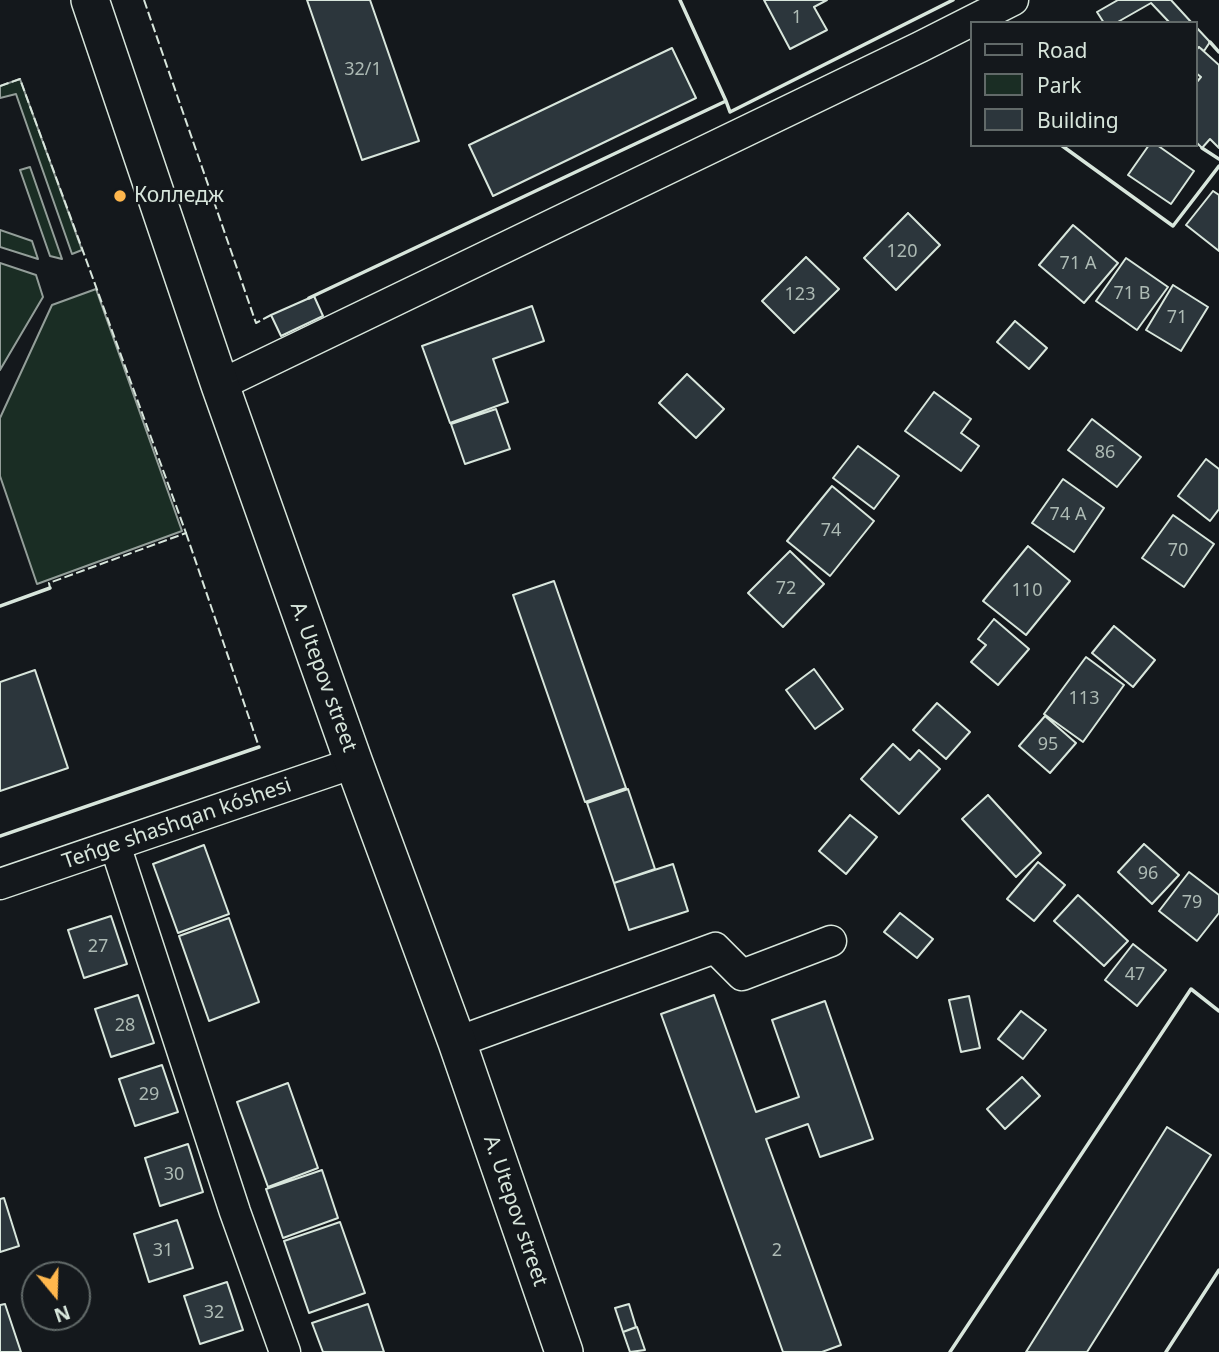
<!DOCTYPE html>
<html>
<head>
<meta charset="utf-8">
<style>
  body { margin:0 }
  #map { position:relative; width:1219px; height:1352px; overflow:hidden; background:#14181c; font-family:"Noto Sans",sans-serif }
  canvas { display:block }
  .legend { position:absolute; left:970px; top:21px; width:228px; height:126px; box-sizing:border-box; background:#14181c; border:2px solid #626a69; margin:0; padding:9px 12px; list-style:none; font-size:21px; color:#d8e6dc }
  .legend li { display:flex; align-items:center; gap:14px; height:35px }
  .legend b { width:35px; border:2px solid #626a69 }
  .north { position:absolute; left:21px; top:1261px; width:70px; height:70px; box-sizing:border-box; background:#14181c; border:2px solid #626a69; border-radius:50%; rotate:161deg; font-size:19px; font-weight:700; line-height:28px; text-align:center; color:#d8e6dc }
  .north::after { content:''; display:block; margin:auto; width:24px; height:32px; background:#ffb74d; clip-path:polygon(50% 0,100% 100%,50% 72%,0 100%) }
</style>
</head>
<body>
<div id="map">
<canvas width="1219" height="1352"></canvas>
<ul class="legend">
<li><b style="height:9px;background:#14181c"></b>Road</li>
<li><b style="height:19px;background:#1a2d24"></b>Park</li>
<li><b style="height:19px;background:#2c363c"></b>Building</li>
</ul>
<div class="north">N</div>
</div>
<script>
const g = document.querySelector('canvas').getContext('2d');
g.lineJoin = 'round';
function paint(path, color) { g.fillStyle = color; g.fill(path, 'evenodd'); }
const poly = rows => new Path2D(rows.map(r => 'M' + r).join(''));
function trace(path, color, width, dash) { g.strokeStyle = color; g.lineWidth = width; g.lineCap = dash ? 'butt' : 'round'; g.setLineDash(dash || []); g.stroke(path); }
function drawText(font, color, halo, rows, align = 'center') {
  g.font = font + ' "Noto Sans",sans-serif'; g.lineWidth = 5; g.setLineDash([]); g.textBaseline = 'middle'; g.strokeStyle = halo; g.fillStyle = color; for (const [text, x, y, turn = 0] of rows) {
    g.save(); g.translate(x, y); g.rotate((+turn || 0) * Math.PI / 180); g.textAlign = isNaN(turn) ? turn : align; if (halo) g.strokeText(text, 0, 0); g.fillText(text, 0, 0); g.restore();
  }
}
const green = poly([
  [20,79,82,250,72,254,16,94,0,98,0,86,20,79],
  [30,167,62,259,50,256,20,170,30,167],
  [0,230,32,241,38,259,0,247,0,230],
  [0,263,36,275,43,297,0,370,0,263],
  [96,289,182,531,37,584,0,476,0,418,52,305,96,289]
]);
const building = poly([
  [307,0,370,0,419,141,362,160,307,0],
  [764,0,827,0,814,7,827,30,790,49,764,0],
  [1118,0,1171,0,1192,23,1170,23,1151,3,1116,23,1104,23,1097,12,1118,0],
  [1196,27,1210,42,1204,51,1199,47,1196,50,1196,27],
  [1199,47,1219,65,1219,148,1210,139,1202,148,1196,142,1196,83,1201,77,1196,73,1196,50,1199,47],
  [672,48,696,98,493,196,469,145,672,48],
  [1149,145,1157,145,1194,171,1171,204,1128,175,1149,145],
  [1213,191,1219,195,1219,251,1186,225,1213,191],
  [908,213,940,245,896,290,864,258,908,213],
  [1073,225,1118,263,1084,303,1039,265,1073,225],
  [806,257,839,289,794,333,762,301,806,257],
  [1126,258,1168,287,1137,330,1096,301,1126,258],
  [1173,285,1208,307,1181,351,1146,330,1173,285],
  [314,296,323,316,281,336,271,315,314,296],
  [532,306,544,341,493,359,508,402,450,423,422,346,532,306],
  [1015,321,1047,348,1029,369,997,342,1015,321],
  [687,374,724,409,696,438,659,403,687,374],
  [934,392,971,419,961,433,979,446,961,471,905,431,934,392],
  [496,409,510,449,465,464,451,424,496,409],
  [1092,419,1141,457,1117,487,1068,450,1092,419],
  [858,446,899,476,874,509,833,478,858,446],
  [1206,459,1219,469,1219,509,1210,521,1178,496,1206,459],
  [1063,479,1104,508,1074,552,1032,523,1063,479],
  [832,486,874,521,830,576,787,541,832,486],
  [1173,515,1214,544,1184,587,1142,558,1173,515],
  [1028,546,1070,581,1026,635,983,601,1028,546],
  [790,551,824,584,783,627,748,593,790,551],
  [554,581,626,788,585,802,513,595,554,581],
  [994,619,1029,649,998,685,971,662,986,645,978,639,994,619],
  [1114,626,1155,660,1133,687,1092,653,1114,626],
  [1086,657,1124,685,1083,742,1044,714,1086,657],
  [814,669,843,709,815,729,786,690,814,669],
  [35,670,68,768,0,791,0,682,35,670],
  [937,703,970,732,946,759,913,730,937,703],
  [1045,716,1076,743,1050,773,1019,746,1045,716],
  [893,744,910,760,919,750,940,769,899,814,861,779,893,744],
  [628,789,655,869,614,883,587,803,628,789],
  [988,795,1041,853,1016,877,962,819,988,795],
  [850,815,877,837,846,874,819,851,850,815],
  [1144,844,1179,875,1152,904,1118,872,1144,844],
  [204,845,229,914,178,933,153,864,204,845],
  [1038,862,1065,885,1034,921,1007,899,1038,862],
  [673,864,688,911,629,930,614,883,673,864],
  [1189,872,1219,895,1219,913,1197,941,1159,911,1189,872],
  [1078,895,1128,941,1104,966,1054,921,1078,895],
  [900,913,933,939,917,958,884,932,900,913],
  [111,916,127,964,84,978,68,930,111,916],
  [229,918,259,1002,209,1021,179,936,229,918],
  [1133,944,1166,970,1137,1006,1105,980,1133,944],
  [138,995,154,1043,111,1057,95,1009,138,995],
  [714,995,756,1112,799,1097,772,1020,825,1001,873,1139,820,1157,808,1124,766,1139,841,1345,822,1352,783,1352,661,1014,714,995],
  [969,996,980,1048,961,1052,949,1000,969,996],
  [1021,1011,1046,1030,1023,1059,998,1039,1021,1011],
  [162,1065,178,1112,135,1126,119,1079,162,1065],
  [1022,1077,1040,1096,1005,1129,987,1109,1022,1077],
  [288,1083,318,1168,268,1187,237,1102,288,1083],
  [1167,1127,1211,1155,1087,1352,1026,1352,1167,1127],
  [188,1144,203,1192,160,1206,145,1158,188,1144],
  [322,1170,338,1218,283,1238,266,1189,322,1170],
  [4,1198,19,1246,0,1252,0,1199,4,1198],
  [177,1220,193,1268,149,1282,134,1234,177,1220],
  [340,1222,365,1293,309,1313,284,1241,340,1222],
  [227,1282,243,1330,200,1344,184,1296,227,1282],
  [5,1304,21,1352,0,1352,0,1305,5,1304],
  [368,1304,384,1352,323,1352,312,1323,368,1304],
  [629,1304,636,1327,623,1332,615,1308,629,1304],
  [637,1327,645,1350,630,1352,623,1332,637,1327]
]);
const minor = poly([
  [220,385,920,47,1013,0],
  [115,845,235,1212,285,1352],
  [0,884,354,763],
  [457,1042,715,948,742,975,831,941]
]);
const major = poly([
  [90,0,220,385,354,763,457,1042,564,1352]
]);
const fence = poly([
  [144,0,256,323,271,315],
  [0,86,20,79,186,533,49,583,50,588],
  [186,533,259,747]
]);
const wall = poly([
  [1210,42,1219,52],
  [726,101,730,112,953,0],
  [1061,145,1173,226,1219,166],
  [1202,148,1219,159],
  [309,298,726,101,680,0],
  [0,606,50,588],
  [0,836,259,747],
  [950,1352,1191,989,1219,1011],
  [1166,1352,1219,1270]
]);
const markers = [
  [120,196,7,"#ffb74d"]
];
const numberNames = [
  ["1",797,18],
  ["32/1",363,70],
  ["120",902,252],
  ["71 А",1078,264],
  ["71 В",1132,294],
  ["123",800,295],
  ["71",1177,318],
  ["86",1105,453],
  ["74 А",1068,515],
  ["74",831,531],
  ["70",1178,551],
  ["72",786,589],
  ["110",1027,591],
  ["113",1084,699],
  ["95",1048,745],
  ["96",1148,874],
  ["79",1192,903],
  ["27",98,947],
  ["47",1135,975],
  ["28",125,1026],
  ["29",149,1095],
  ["30",174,1175],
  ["31",163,1251],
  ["2",777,1251],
  ["32",214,1313]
];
const poiNames = [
  ["Колледж",134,196]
];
const streetNames = [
  ["A. Utepov street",323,677,70],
  ["Teńge shashqan kóshesi",177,824,-19],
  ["A. Utepov street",515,1211,71]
];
paint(green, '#1a2d24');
trace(green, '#939e99', 2);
paint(building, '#2c363c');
trace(building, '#d8e6dc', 2);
trace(minor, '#d8e6dc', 33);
trace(major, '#d8e6dc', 40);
trace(minor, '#14181c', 30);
trace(major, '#14181c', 37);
trace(fence, '#d8e6dc', 2, [9, 3.5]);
trace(wall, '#d8e6dc', 3.5);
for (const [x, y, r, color] of markers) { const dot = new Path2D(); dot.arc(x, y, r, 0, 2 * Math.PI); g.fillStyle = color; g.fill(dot); trace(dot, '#14181c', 2.5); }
drawText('18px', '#adbab4', null, numberNames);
drawText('21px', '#d8e6dc', '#14181c', poiNames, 'left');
drawText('21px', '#d8e6dc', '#14181c', streetNames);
</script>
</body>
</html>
